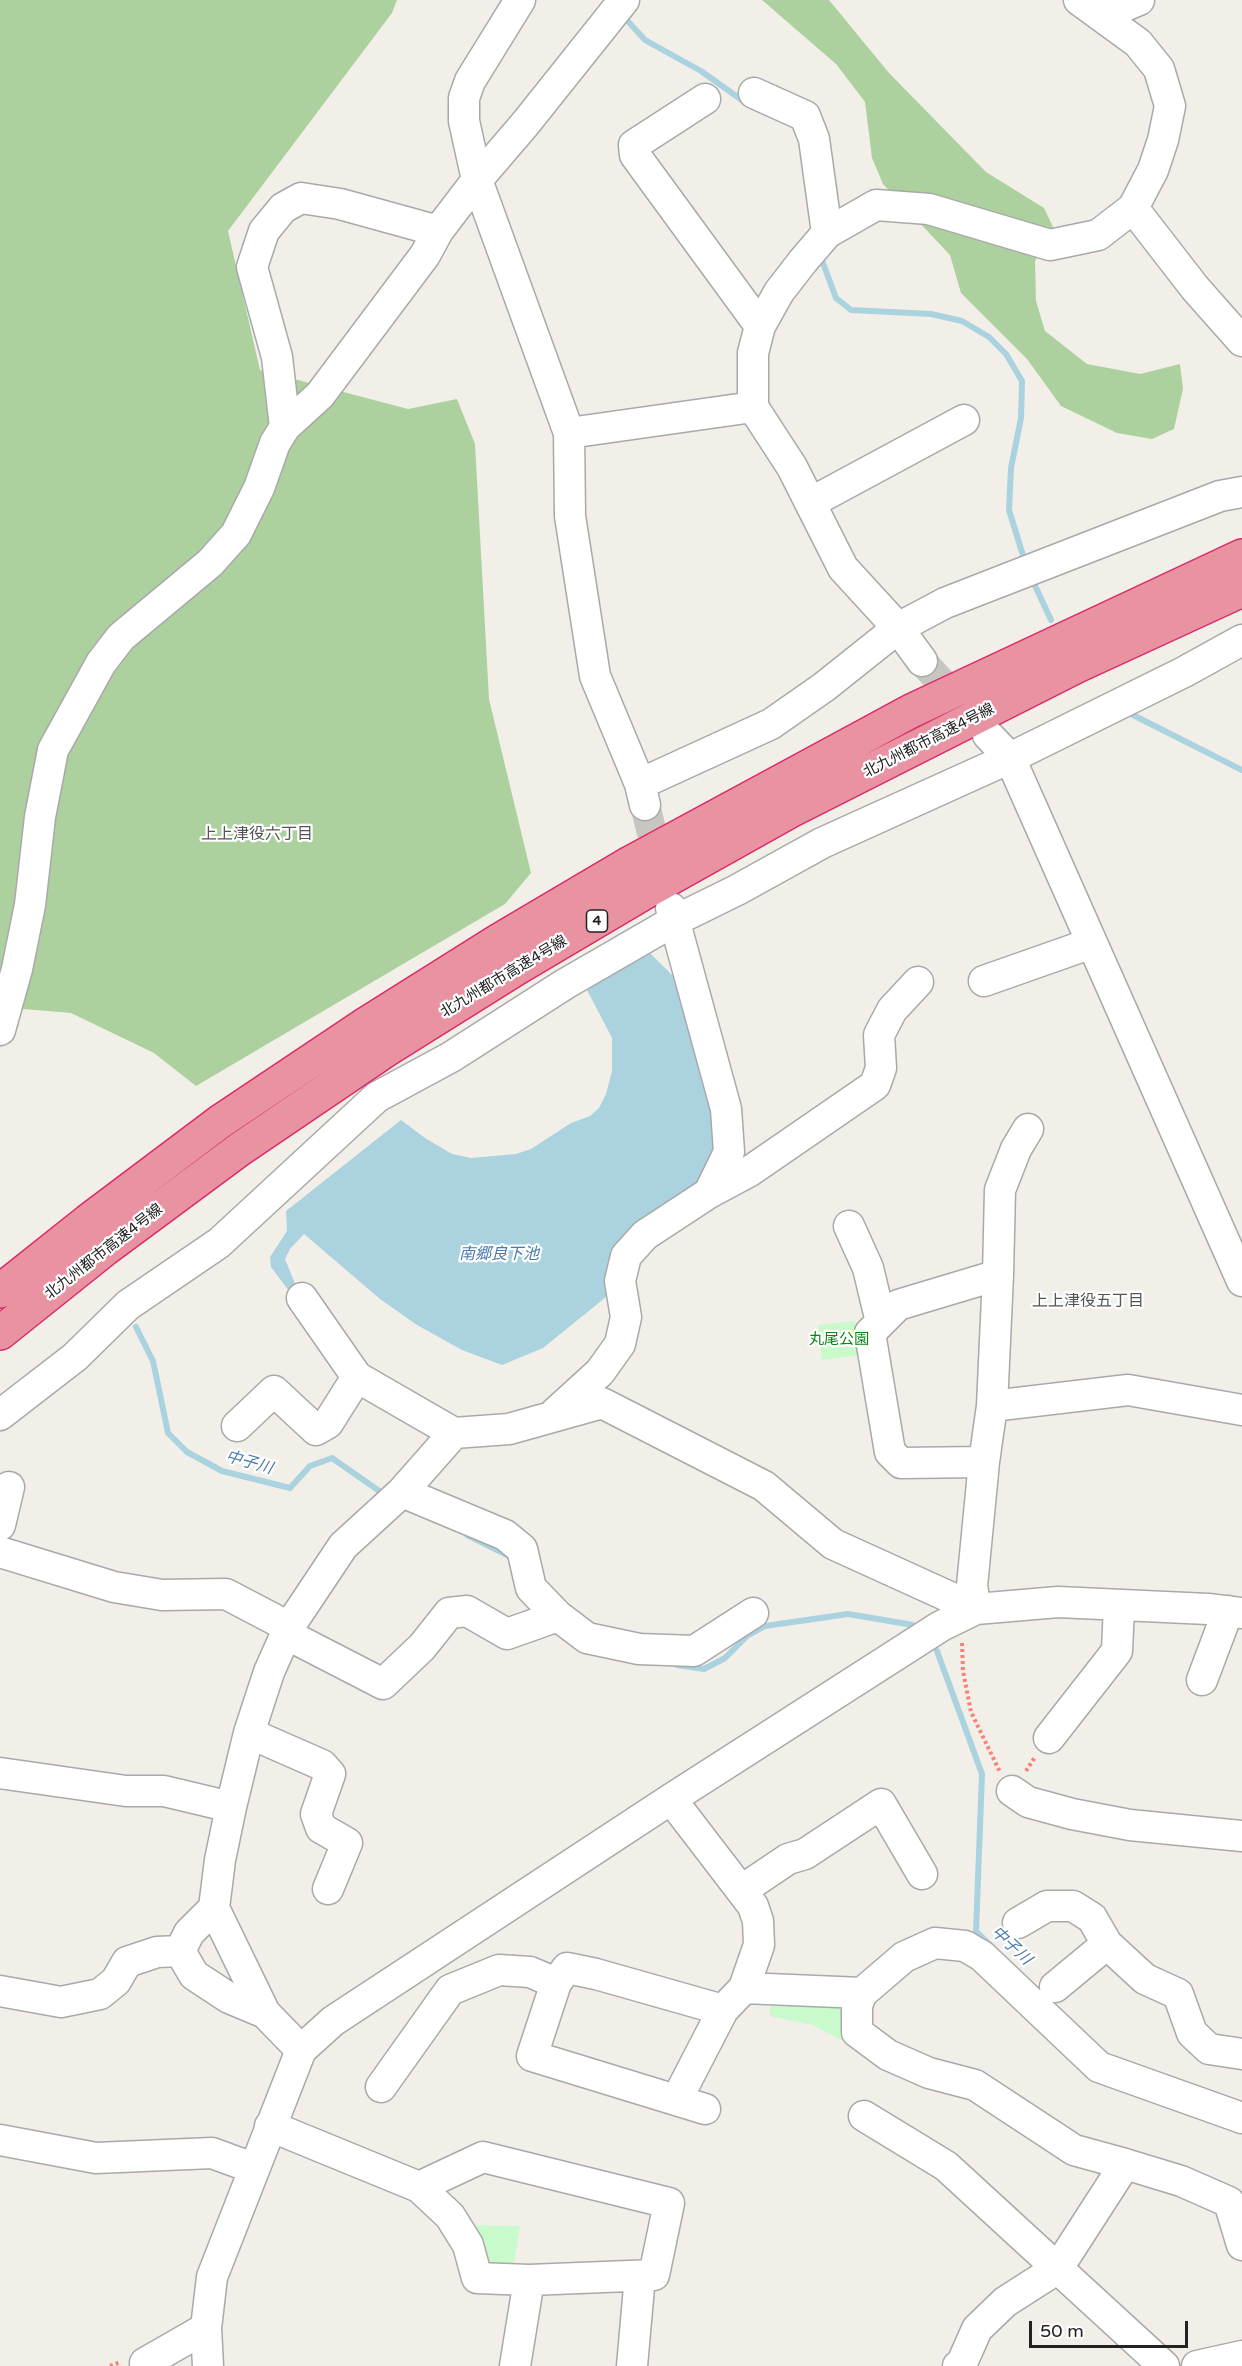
<!DOCTYPE html>
<html>
<head>
<meta charset="utf-8">
<style>
  body { margin:0 }
  #map { position:relative; width:1242px; height:2366px; overflow:hidden; background:#f2efe9; font-family:"Varela Round",sans-serif }
  canvas { display:block }
  .scale { position:absolute; left:1029px; top:2321px; width:159px; height:27px; box-sizing:border-box; border:3px solid #222; border-top:0; padding-left:8px; font-size:18px; line-height:21px; white-space:nowrap; color:#222; -webkit-text-stroke:4px #fff; paint-order:stroke }
</style>
</head>
<body>
<div id="map">
<canvas width="1242" height="2366"></canvas>
<div class="scale">50 m</div>
</div>
<script>
const g = document.querySelector('canvas').getContext('2d');
g.lineJoin = 'round';
function paint(path, color) { g.fillStyle = color; g.fill(path, 'evenodd'); }
const poly = rows => new Path2D(rows.map(r => 'M' + r).join(''));
function trace(path, color, width, dash) { g.strokeStyle = color; g.lineWidth = width; g.lineCap = dash ? 'butt' : 'round'; g.setLineDash(dash || []); g.stroke(path); }
function drawText(font, color, halo, rows, align = 'center') {
  g.font = font + ' "Varela Round","Noto Sans JP",sans-serif'; g.lineWidth = 4.5; g.setLineDash([]); g.textBaseline = 'middle'; g.strokeStyle = halo; g.fillStyle = color; for (const [text, x, y, turn = 0] of rows) {
    g.save(); g.translate(x, y); g.rotate((+turn || 0) * Math.PI / 180); g.textAlign = isNaN(turn) ? turn : align; if (halo) g.strokeText(text, 0, 0); g.fillText(text, 0, 0); g.restore();
  }
}
const forest = poly([
  [0,0,397,0,392,13,228,231,260,370,408,409,457,399,475,444,489,699,531,873,505,904,196,1086,154,1053,71,1013,0,1007],
  [762,0,829,0,889,73,986,172,1044,208,1054,229,1035,261,1036,301,1045,331,1087,364,1140,374,1180,364,1183,389,1174,429,1152,439,1117,433,1061,406,1027,359,961,293,950,255,883,184,872,158,865,102,836,64]
]);
const park = poly([
  [855,1321,860,1355,822,1360,818,1325],
  [770,1992,846,1999,851,2045,813,2025,770,2016],
  [472,2225,520,2226,513,2268,482,2270]
]);
const water = poly([
  [648,951,678,981,702,1046,718,1154,708,1182,614,1284,606,1297,543,1348,502,1365,462,1350,417,1325,380,1299,304,1234,290,1249,285,1259,296,1286,289,1291,271,1267,270,1257,287,1231,286,1211,401,1120,425,1138,452,1154,471,1158,516,1154,531,1149,571,1123,590,1116,599,1108,606,1094,612,1071,612,1038,587,990]
]);
const stream = poly([
  [623,16,645,40,701,71,746,103],
  [820,255,836,298,851,310,931,314,962,321,989,337,1006,354,1022,381,1021,418,1011,468,1009,510,1025,562],
  [1031,577,1051,620],
  [1133,715,1242,770],
  [136,1327,153,1361,168,1433,187,1452,222,1471,290,1488,310,1466,332,1458,385,1495],
  [467,1535,509,1556],
  [937,1651,982,1774,976,1931,992,1947],
  [677,1665,704,1669,725,1658,747,1636,765,1626,848,1614,913,1625]
]);
const minorTunnel = poly([
  [922,661,966,710],
  [645,805,662,873]
]);
const path = poly([
  [962,1643,963,1671,971,1712,1000,1772],
  [1026,1771,1035,1757],
  [110,2366,121,2362]
]);
const minor = poly([
  [520,0,470,81,464,98,464,121,477,180,569,433,570,516,595,676,640,784,645,805],
  [1101,16,1139,0],
  [754,93,805,116,814,139,827,233],
  [705,99,634,145,635,155,760,326],
  [1133,208,1195,288,1242,341],
  [285,427,277,357,252,267,264,231,283,208,301,198,340,204,438,231,477,180,525,124,624,0],
  [569,433,753,407],
  [810,503,964,420],
  [922,661,898,628,843,568,792,467,753,407,753,353,760,326,779,292,803,261,827,233,876,205,929,209,1050,245,1098,235,1133,208,1153,170,1163,140,1170,106,1159,69,1138,43,1079,0],
  [988,735,1010,758,1242,1281],
  [640,784,771,724,824,687,898,628,945,603,1220,496,1242,492],
  [984,981,1092,943],
  [0,1030,17,969,30,905,40,817,53,750,101,663,121,637,210,563,236,534,259,488,275,443,285,427,320,395,425,255,438,231],
  [709,1193,750,1171,875,1085,881,1068,879,1035,892,1010,918,982],
  [849,1226,868,1268,881,1322],
  [998,1275,1000,1190,1016,1149,1028,1129],
  [302,1298,357,1377,454,1433],
  [992,1406,1128,1390,1242,1410],
  [555,1413,600,1372,620,1344,626,1317,620,1281,626,1256,645,1235,709,1193,729,1152,726,1109,671,908],
  [0,1415,75,1357,128,1305,219,1243,377,1097,451,1057,565,984,674,921,737,890,822,843,1010,758,1184,672,1242,640],
  [237,1426,274,1391,316,1430,328,1423,357,1377],
  [402,1492,505,1535,522,1549,531,1588,558,1616,587,1638,639,1649,694,1651,753,1613],
  [0,1525,9,1487],
  [0,1552,114,1587,162,1595,226,1594,289,1627],
  [976,1609,972,1586,984,1462,992,1406,998,1275,898,1305,870,1333,890,1452,901,1463,984,1462],
  [286,1634,383,1684,422,1647,449,1613,467,1611,507,1634,558,1616],
  [1202,1680,1228,1611],
  [249,1733,322,1765,330,1774,316,1814,321,1828,347,1843,328,1889],
  [1049,1738,1117,1651,1119,1605],
  [0,1773,126,1791,164,1791,231,1807],
  [1012,1791,1028,1802,1072,1814,1130,1825,1242,1836],
  [671,1799,753,1906,758,1921,759,1945,744,1988,723,2010,677,2099],
  [742,1890,788,1859,805,1854,881,1804,922,1874],
  [214,1908,189,1933,180,1951,194,1975,229,1998,265,2013],
  [1018,1923,1047,1906,1073,1906,1092,1918,1107,1944],
  [1055,1987,1107,1944,1145,1979,1178,1994,1192,2033,1209,2049,1242,2054],
  [744,1988,862,1993],
  [0,1991,61,2002,100,1994,116,1981,127,1962,157,1952,180,1951],
  [301,2050,265,2013,214,1908,220,1860,231,1807,249,1733,269,1672,289,1627,343,1546,402,1492,454,1433,509,1429,602,1403,764,1486,833,1544,976,1609],
  [381,2087,450,1990,499,1970,530,1972,556,1983],
  [705,2109,532,2056,556,1983,567,1968,596,1974,723,2010],
  [864,2116,946,2166,1164,2366],
  [270,2126,419,2187,450,2216,468,2245,477,2278,529,2280,515,2366],
  [0,2140,96,2158,212,2153,253,2168],
  [1125,2164,1074,2150,975,2085,929,2073,888,2055,857,2032,857,2005,862,1993,904,1957,935,1943,965,1946,982,1956,1099,2067,1242,2118],
  [419,2187,483,2157,669,2203,654,2275,529,2280],
  [145,2363,206,2328],
  [208,2366,206,2328,212,2277,301,2050,333,2021,671,1799,941,1626,976,1609,1058,1602,1208,1609,1242,1613],
  [632,2366,640,2276],
  [958,2366,962,2363,977,2329,1005,2302,1058,2268,1125,2164,1181,2181,1229,2202,1242,2245],
  [1197,2366,1242,2356]
]);
const highway = poly([
  [0,1291,88,1221,221,1121,366,1024,498,941,630,863,911,711,1242,556],
  [0,1333,105,1249,240,1149,386,1050,517,968,647,891,790,811,1077,666,1242,590]
]);
const shields = [
  [597,921,21]
];
const shieldNames = [
  ["4",597,921]
];
const streetNames = [
  ["北九州都市高速4号線",929,741,-27],
  ["北九州都市高速4号線",504,977,-31],
  ["北九州都市高速4号線",104,1252,-38]
];
const parkNames = [
  ["丸尾公園",839,1340]
];
const neighbourhoodNames = [
  ["上上津役六丁目",257,835],
  ["上上津役五丁目",1088,1302]
];
const waterNames = [
  ["南郷良下池",499,1255],
  ["中子川",249,1463,16],
  ["中子川",1011,1946,43]
];
paint(forest, '#add19e');
paint(park, '#c8facc');
paint(water, '#aad3df');
trace(stream, '#aad3df', 6);
trace(minorTunnel, '#c8c6c1', 30, [30, 15]);
trace(minor, '#a9a9a9', 33);
trace(highway, '#dc2a67', 36);
trace(path, '#fa8072', 4, [3, 3]);
trace(minor, '#fff', 30);
trace(highway, '#e892a2', 33);
for (const [x, y, w] of shields) { const box = new Path2D(); box.roundRect(x - w / 2, y - 11, w, 22, 4.5); g.fillStyle = '#fff'; g.fill(box); trace(box, '#222', 1.5); }
drawText('bold 14px', '#222', null, shieldNames);
drawText('15px', '#222', '#fff', streetNames);
drawText('15px', '#0c8416', '#fff', parkNames);
drawText('16px', '#555', '#fff', neighbourhoodNames);
drawText('italic 16px', '#4a7aab', '#fff', waterNames);
</script>
</body>
</html>
